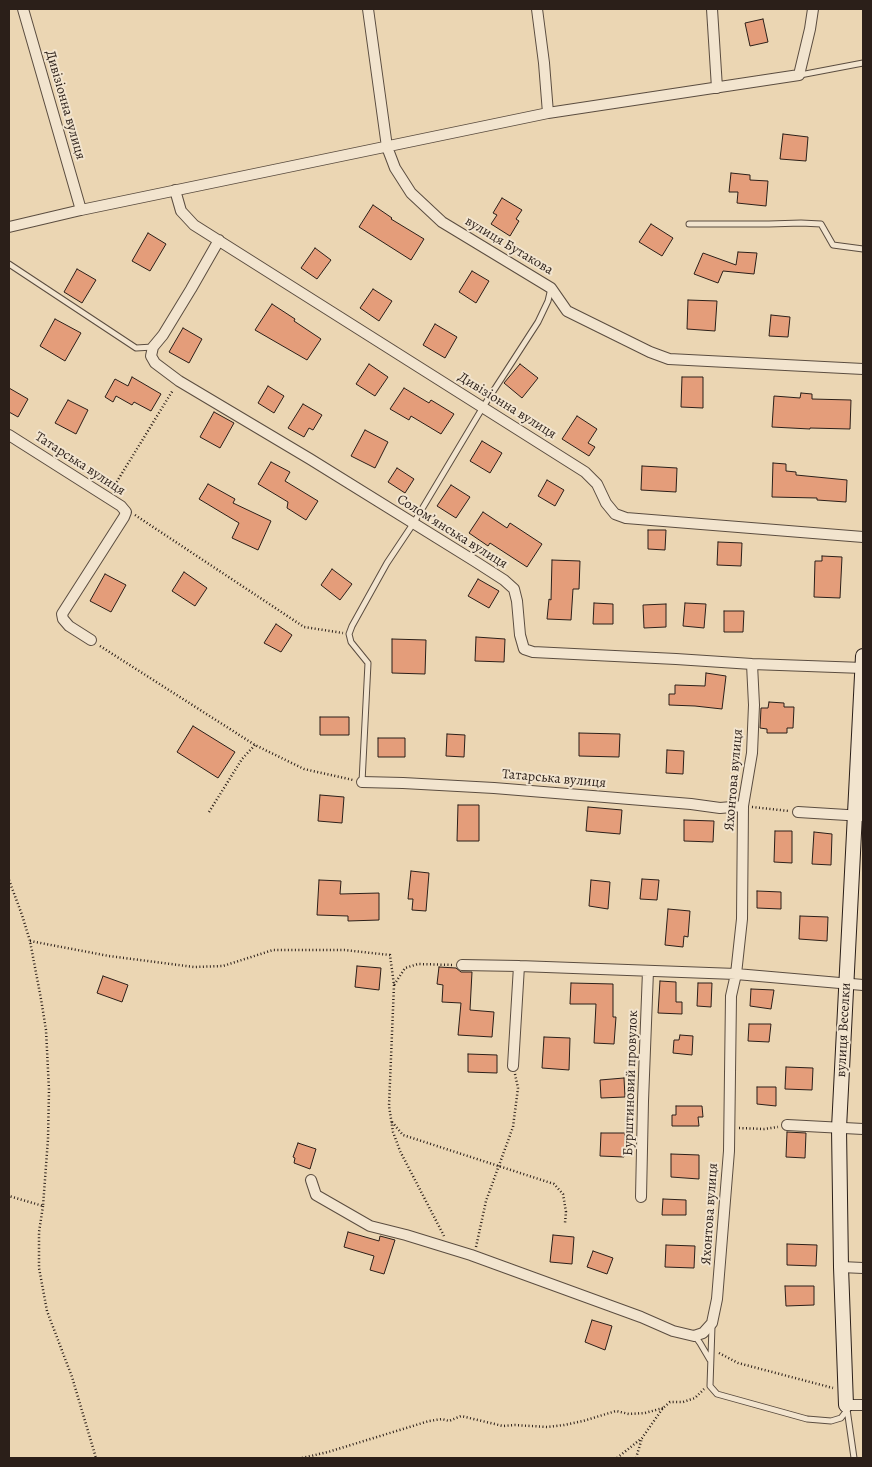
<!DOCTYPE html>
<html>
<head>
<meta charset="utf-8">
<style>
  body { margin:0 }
  #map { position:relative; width:872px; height:1467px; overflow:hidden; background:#ebd6b3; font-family:Alegreya,serif }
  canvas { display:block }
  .frame { position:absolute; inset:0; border:10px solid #2b1f19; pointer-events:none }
</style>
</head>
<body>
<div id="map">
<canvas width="872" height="1467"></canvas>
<div class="frame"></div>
</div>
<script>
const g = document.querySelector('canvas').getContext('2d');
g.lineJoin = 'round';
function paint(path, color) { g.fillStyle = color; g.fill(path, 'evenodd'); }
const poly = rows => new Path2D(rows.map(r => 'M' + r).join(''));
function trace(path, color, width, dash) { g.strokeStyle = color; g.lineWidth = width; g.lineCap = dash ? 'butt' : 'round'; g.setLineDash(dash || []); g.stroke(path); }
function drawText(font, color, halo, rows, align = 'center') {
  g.font = font + ' Alegreya,serif'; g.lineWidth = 4; g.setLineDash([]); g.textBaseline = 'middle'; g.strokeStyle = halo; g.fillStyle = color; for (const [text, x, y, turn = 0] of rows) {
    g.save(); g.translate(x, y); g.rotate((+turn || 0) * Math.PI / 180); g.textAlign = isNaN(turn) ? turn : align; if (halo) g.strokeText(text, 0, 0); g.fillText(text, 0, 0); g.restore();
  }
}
const building = poly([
  [763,19,768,42,750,46,745,23,763,19],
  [783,134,808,137,806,161,780,159,783,134],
  [731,173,750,175,750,180,768,181,766,206,737,203,738,192,729,192,731,173],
  [502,198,522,210,516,219,519,221,510,236,491,224,497,215,493,213,502,198],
  [373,205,392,218,391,219,424,239,411,260,359,227,373,205],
  [651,224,673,238,662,256,639,242,651,224],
  [148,233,166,244,150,271,132,261,148,233],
  [315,248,331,260,317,279,301,268,315,248],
  [738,252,757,253,754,274,723,271,718,283,694,274,703,253,736,265,738,252],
  [77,269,96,280,82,303,64,292,77,269],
  [472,271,489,281,476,303,459,292,472,271],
  [373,289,392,301,379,321,360,308,373,289],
  [688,300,717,301,715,331,687,329,688,300],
  [272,304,295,319,294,321,321,339,307,360,255,330,272,304],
  [771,315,790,317,788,337,769,336,771,315],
  [55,319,81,333,65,361,40,346,55,319],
  [435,324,457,337,445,358,423,345,435,324],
  [183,328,202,339,189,363,169,352,183,328],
  [369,364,388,377,375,396,356,384,369,364],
  [520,364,538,378,522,398,504,383,520,364],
  [132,377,161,394,151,411,134,402,132,405,116,396,113,402,105,397,115,379,128,386,132,377],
  [682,377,703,377,703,408,681,407,682,377],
  [268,386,284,396,274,413,258,403,268,386],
  [9,388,28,399,18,417,9,412,9,388],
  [404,388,429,403,431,400,454,414,441,434,411,416,409,420,390,409,404,388],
  [801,393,812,394,812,399,851,400,850,429,810,428,810,429,772,427,774,396,800,398,801,393],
  [68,400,88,410,76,434,55,423,68,400],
  [303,404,322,415,313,430,309,428,304,437,288,428,303,404],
  [214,412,234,423,220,448,200,437,214,412],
  [577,416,597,429,588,443,595,447,589,456,562,439,577,416],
  [365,430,388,442,375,468,351,456,365,430],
  [482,441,502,453,490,473,470,461,482,441],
  [271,462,290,472,285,481,318,501,306,520,287,508,288,502,258,484,271,462],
  [773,463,786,464,786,471,796,472,796,475,847,480,846,502,817,500,817,498,772,497,773,463],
  [642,466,677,468,676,492,641,490,642,466],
  [397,468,414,479,405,493,388,482,397,468],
  [547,480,564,490,555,506,538,496,547,480],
  [208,484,235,499,233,503,271,521,258,550,232,538,239,523,199,499,208,484],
  [451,485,470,497,456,518,437,506,451,485],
  [483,512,507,528,510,523,542,544,527,567,490,543,488,546,469,533,483,512],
  [648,530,666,530,665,550,648,549,648,530],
  [718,542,742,543,741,566,717,565,718,542],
  [822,556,842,557,840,598,814,597,815,561,822,561,822,556],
  [552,560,580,561,579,589,573,589,571,620,547,619,549,599,551,600,552,560],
  [332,569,352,584,340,600,321,585,332,569],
  [184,572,207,588,195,606,172,591,184,572],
  [105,574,126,585,111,612,90,601,105,574],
  [478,579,499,591,489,608,468,596,478,579],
  [594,603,613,604,613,624,593,624,594,603],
  [685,603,706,604,704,628,683,626,685,603],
  [666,604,666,627,644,628,643,605,666,604],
  [724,611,744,611,743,632,724,632,724,611],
  [276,624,292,635,281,652,264,643,276,624],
  [476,637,505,639,504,662,475,661,476,637],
  [392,639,426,640,425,674,392,673,392,639],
  [706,673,726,676,722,709,695,706,669,705,669,694,675,694,675,685,705,686,706,673],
  [769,702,784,703,784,707,794,707,793,728,787,728,787,733,767,733,767,729,760,728,761,708,768,708,769,702],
  [320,717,349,717,349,735,320,735,320,717],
  [193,726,235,752,218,778,177,752,193,726],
  [579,733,620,734,619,757,579,756,579,733],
  [447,734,465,735,464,757,446,756,447,734],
  [378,738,405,738,405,757,378,757,378,738],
  [667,750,684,751,683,774,666,773,667,750],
  [320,795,344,797,342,823,318,821,320,795],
  [458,805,479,805,479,841,457,841,458,805],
  [588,807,622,810,620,834,586,831,588,807],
  [684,820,714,821,713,842,684,841,684,820],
  [775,831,792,831,792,863,774,862,775,831],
  [814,832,832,834,831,865,812,864,814,832],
  [411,871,429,873,426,911,412,910,413,899,408,899,411,871],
  [642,879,659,880,657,900,640,899,642,879],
  [319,880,341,881,340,894,379,893,379,920,348,921,348,916,317,915,319,880],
  [591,880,610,882,608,909,589,906,591,880],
  [757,891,781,892,781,909,757,908,757,891],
  [668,909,690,911,688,937,684,936,683,947,665,945,668,909],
  [800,916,828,917,827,941,799,939,800,916],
  [357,966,381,968,379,990,355,987,357,966],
  [439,967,456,968,461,972,472,972,470,1010,494,1012,492,1037,458,1035,461,1003,442,1002,443,985,437,984,439,967],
  [103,976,128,985,122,1002,97,993,103,976],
  [660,981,676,982,676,1002,682,1002,682,1014,658,1013,660,981],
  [571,983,613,984,613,1017,616,1017,614,1044,594,1043,596,1004,570,1004,571,983],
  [698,983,712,983,711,1007,697,1006,698,983],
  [751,989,774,990,771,1009,750,1006,751,989],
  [749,1024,771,1024,769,1042,748,1041,749,1024],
  [680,1035,693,1036,692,1055,673,1053,674,1040,679,1040,680,1035],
  [544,1037,570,1038,569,1070,542,1068,544,1037],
  [468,1054,497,1055,497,1073,468,1072,468,1054],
  [786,1067,813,1068,812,1090,785,1089,786,1067],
  [624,1078,625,1097,601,1098,600,1080,624,1078],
  [757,1087,776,1087,776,1106,757,1104,757,1087],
  [676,1106,702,1106,703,1117,698,1117,699,1126,672,1126,672,1115,676,1115,676,1106],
  [787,1132,806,1133,805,1158,786,1157,787,1132],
  [601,1133,625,1133,624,1157,600,1156,601,1133],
  [298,1143,316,1149,310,1169,294,1163,295,1158,293,1157,298,1143],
  [671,1154,699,1155,699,1179,671,1177,671,1154],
  [663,1199,686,1200,686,1215,662,1215,663,1199],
  [348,1232,379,1241,380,1236,395,1240,384,1274,370,1270,374,1256,344,1247,348,1232],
  [553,1235,574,1237,572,1264,550,1262,553,1235],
  [787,1244,817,1245,816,1266,787,1265,787,1244],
  [666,1245,695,1246,694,1268,665,1267,666,1245],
  [593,1251,613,1258,607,1274,587,1267,593,1251],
  [785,1286,814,1286,814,1305,786,1306,785,1286],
  [592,1320,612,1326,605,1350,585,1342,592,1320]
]);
const path = poly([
  [113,488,173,390],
  [135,515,304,627,343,633],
  [100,646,255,745,304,769,353,780],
  [752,807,789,811],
  [209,812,242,759,255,745],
  [9,880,22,915,30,941,41,999,46,1030,49,1090,48,1139,43,1206,9,1196],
  [30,941,109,956,194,967,223,966,273,950,344,950,390,955,394,985,405,968,418,964,453,965],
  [394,985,389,1106,393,1132,400,1151,444,1236],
  [392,1122,403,1135,554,1184,563,1194,566,1212,565,1223],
  [739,1128,764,1129,778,1127],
  [43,1206,39,1232,39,1268,47,1311,72,1377,96,1458],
  [476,1247,486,1201,513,1127,518,1088,515,1074],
  [719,1353,738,1363,833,1388],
  [302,1458,328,1452,429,1421,442,1419,449,1421,461,1416,503,1426,515,1425,547,1427,564,1425,583,1421,616,1411,629,1414,645,1413,663,1408],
  [617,1458,642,1438,663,1408,670,1402,683,1402,695,1398,704,1389],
  [636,1458,642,1438]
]);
const lane = poly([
  [800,75,863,63],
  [689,224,769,224,801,223,821,224,833,245,863,249],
  [9,264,136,348,153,347],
  [362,782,368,663,351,642,349,634,352,626,387,563,413,524,483,407,538,322,548,301,551,288],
  [712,1326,710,1386,717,1394,807,1419,831,1421,841,1418,847,1410],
  [695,1336,700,1343,710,1360],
  [847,1409,854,1458]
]);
const street = poly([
  [23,9,81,210],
  [368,9,387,147,395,168,411,193,442,222,551,288,567,311,650,352,669,359,863,369],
  [537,9,544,63,548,113],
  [712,9,717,88],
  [175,190,181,211,194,225,585,472,597,484,606,503,615,514,626,518,863,537],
  [9,227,81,210,548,113,799,75,810,29,813,9],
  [219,240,191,289,163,335,153,347,151,356,155,363,179,381,310,459,476,562,504,580,514,589,517,601,520,635,524,649,533,652,676,659,752,664,863,668],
  [9,435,121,506,126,512,124,517,62,614,63,619,69,626,91,640],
  [362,782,403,783,494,788,691,804,720,808,743,806],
  [798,812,863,816],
  [462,965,519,966,736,974,863,985],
  [513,1066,519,966],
  [787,1125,863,1129],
  [311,1180,316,1195,370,1226,406,1235,471,1255,641,1317,673,1331,694,1336,703,1333,712,1323,717,1299,729,1151,731,996,736,974,742,919,743,806,752,753,754,705,752,664],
  [641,1197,643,1101,648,971],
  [841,1267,863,1268],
  [846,1405,863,1405]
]);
const secondary = poly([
  [846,1405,841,1267,839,1128,863,656]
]);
const streetNames = [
  ["Дивізіонна вулиця",65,105,74],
  ["вулиця Бутакова",509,246,31],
  ["Дивізіонна вулиця",507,406,32],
  ["Татарська вулиця",80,464,33],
  ["Соломʼянська вулиця",452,532,32],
  ["Татарська вулиця",554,779,5],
  ["Яхонтова вулиця",734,780,-85],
  ["вулиця Веселки",844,1030,-87],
  ["Бурштиновий провулок",631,1083,-88],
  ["Яхонтова вулиця",710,1214,-86]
];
paint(building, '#e49d7a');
trace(building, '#2b1f19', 1);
trace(lane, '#5b4d40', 7);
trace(street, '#5b4d40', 12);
trace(secondary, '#2b1f19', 16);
trace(path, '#2b1f19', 2.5, [1, 2.5]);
trace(lane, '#f2e4ce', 5);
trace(street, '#f2e4ce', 10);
trace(secondary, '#f2e4ce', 14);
drawText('14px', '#2b1f19', '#f2e4ce', streetNames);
</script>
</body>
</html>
